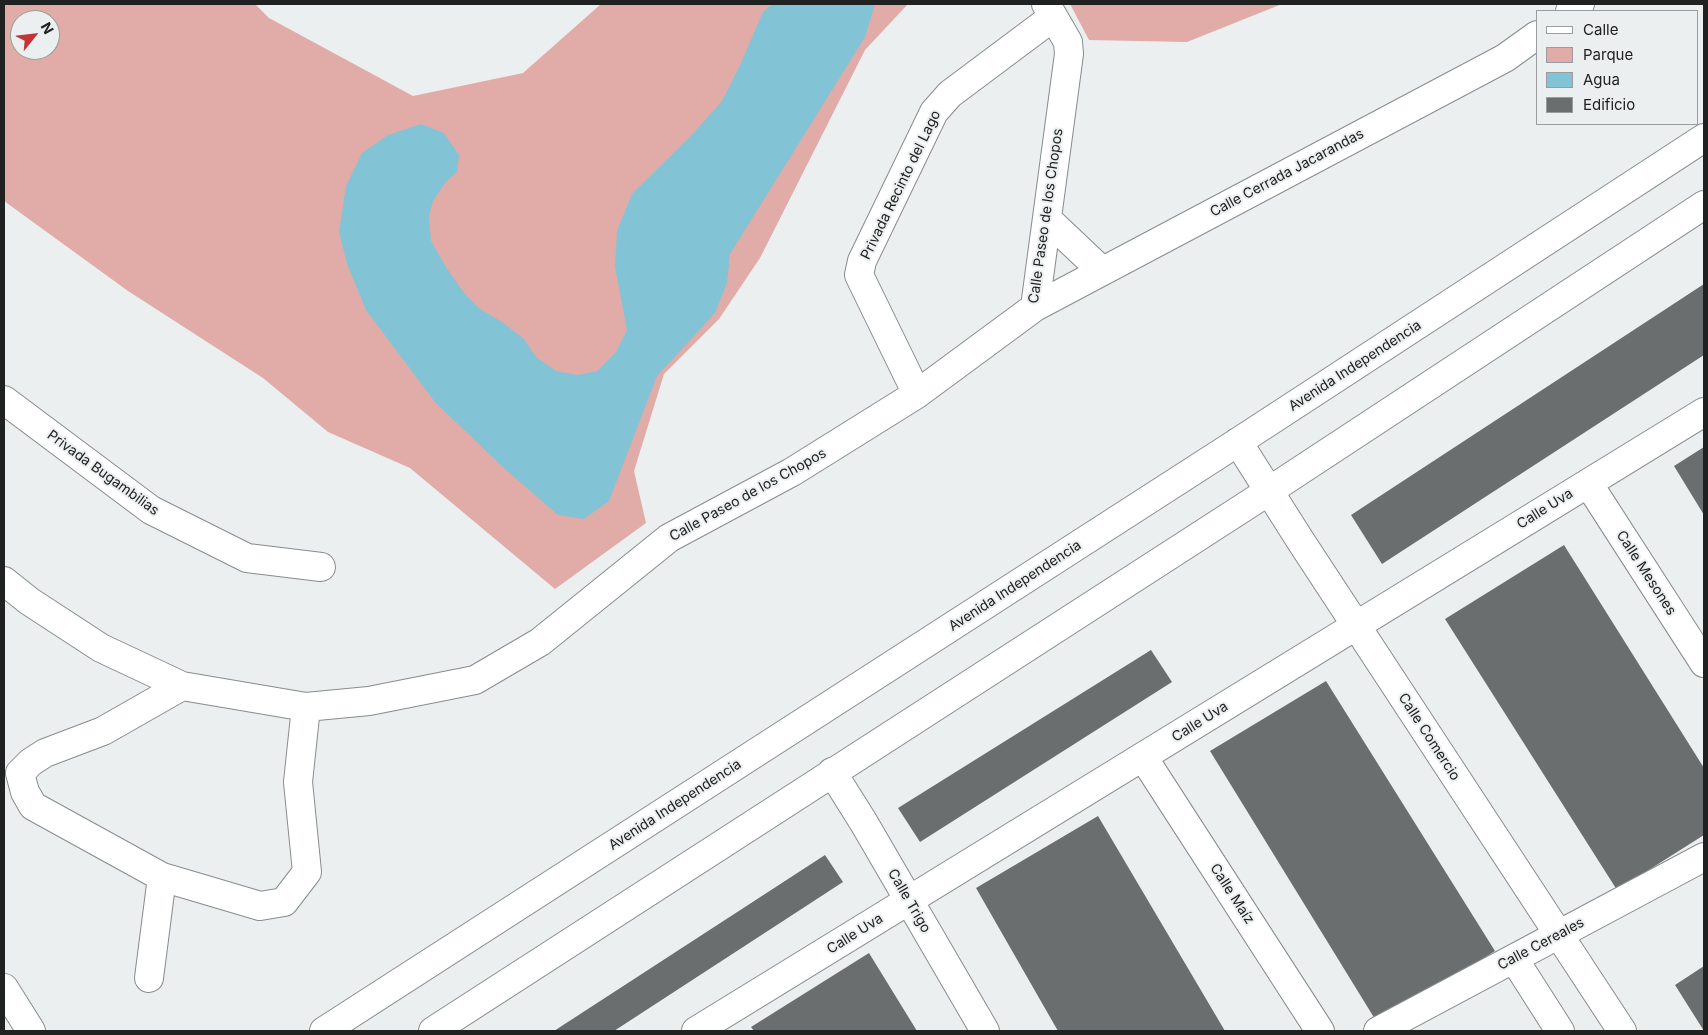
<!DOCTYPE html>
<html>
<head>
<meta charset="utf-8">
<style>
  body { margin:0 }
  #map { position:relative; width:1708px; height:1035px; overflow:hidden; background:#eceff0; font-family:Inter,sans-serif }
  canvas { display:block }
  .frame { position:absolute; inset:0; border:5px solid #202121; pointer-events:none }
  .legend { position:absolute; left:1536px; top:10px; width:162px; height:115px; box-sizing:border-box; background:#eceff0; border:1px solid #9a9d9d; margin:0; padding:6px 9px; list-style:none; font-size:15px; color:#202121 }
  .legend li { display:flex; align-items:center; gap:10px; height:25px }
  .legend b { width:25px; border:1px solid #9a9d9d }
  .north { position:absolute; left:10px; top:10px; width:50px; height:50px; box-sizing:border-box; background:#eceff0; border:1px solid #9a9d9d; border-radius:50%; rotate:61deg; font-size:14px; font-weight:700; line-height:20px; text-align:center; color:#202121 }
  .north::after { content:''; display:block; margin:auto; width:18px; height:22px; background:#c33436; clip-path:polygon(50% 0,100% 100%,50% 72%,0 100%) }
</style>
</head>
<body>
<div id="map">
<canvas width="1708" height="1035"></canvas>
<div class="frame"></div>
<ul class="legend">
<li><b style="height:6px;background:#fff"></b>Calle</li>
<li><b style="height:14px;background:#e1aca7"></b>Parque</li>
<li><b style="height:14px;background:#82c3d6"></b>Agua</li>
<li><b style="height:14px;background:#6b6e6f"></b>Edificio</li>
</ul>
<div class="north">N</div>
</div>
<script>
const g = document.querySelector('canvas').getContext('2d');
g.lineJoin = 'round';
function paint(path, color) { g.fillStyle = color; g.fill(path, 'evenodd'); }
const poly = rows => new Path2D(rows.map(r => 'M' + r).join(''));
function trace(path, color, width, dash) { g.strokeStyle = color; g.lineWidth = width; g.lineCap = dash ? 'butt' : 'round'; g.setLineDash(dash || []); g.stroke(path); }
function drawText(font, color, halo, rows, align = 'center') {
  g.font = font + ' Inter,sans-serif'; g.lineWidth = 4; g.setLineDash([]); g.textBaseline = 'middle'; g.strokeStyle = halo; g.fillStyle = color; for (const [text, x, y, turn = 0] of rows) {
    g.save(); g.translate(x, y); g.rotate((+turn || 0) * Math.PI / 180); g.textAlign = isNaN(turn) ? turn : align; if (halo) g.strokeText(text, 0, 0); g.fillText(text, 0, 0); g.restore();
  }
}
const green = poly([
  [4,4,255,4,269,18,413,96,523,73,601,4,908,4,865,50,760,258,719,319,664,374,634,471,646,523,555,589,410,468,328,432,263,378,128,291,4,201],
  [20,20,50,20,50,50,20,50],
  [1070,4,1282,4,1187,42,1089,40]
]);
const water = poly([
  [772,4,875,4,865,37,730,254,727,283,715,313,657,376,609,501,584,519,558,515,506,470,435,402,366,310,347,264,339,232,346,186,362,153,388,135,421,124,444,133,459,155,457,172,445,183,433,201,429,216,431,241,446,267,464,293,480,309,502,322,524,339,536,357,556,371,577,375,597,371,616,352,627,330,615,267,617,231,632,194,690,137,722,101,741,63,763,12]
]);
const building = poly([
  [1704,284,1704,355,1382,564,1351,515],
  [1704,447,1704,515,1674,466],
  [1564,545,1704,768,1704,835,1617,890,1445,619],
  [1151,650,1172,682,920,842,898,808],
  [1326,681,1495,951,1378,1024,1210,751],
  [1098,816,1225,1031,1058,1031,976,888],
  [825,855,843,882,614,1031,554,1031],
  [869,953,917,1031,754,1031,751,1027],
  [1704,966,1704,1031,1675,985]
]);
const minor = poly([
  [1570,11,1580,4],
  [1047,219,1102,271],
  [1035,307,1069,54,1068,42,1046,4],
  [917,394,859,275,862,261,934,112,950,94,1053,17],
  [4,400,151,510,247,558,321,567],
  [1238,442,1300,540,1622,1031],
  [1588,483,1704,663],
  [4,581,29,601,101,648,182,686,306,707,369,701,475,680,540,642,669,538,792,472,917,394,1035,307,1505,58,1537,35],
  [182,686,103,731,45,753,31,762,20,773,25,792,33,806,162,877,260,906,284,902,307,872,298,782,306,707],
  [1143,757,1320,1031],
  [832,772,864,823,985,1031],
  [1514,959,1560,1031],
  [149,978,162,877],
  [4,988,31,1031],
  [696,1031,1704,412],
  [1378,1031,1704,857]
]);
const major = poly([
  [324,1031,1238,442,1704,138],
  [433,1031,1269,491,1704,205]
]);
const streetNames = [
  ["Calle Cerrada Jacarandas",1287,173,-28],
  ["Privada Recinto del Lago",901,185,-64],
  ["Calle Paseo de los Chopos",1046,216,-82],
  ["Avenida Independencia",1355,366,-33],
  ["Privada Bugambilias",103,473,36],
  ["Calle Paseo de los Chopos",748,495,-29],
  ["Calle Uva",1545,509,-32],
  ["Calle Mesones",1646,573,57],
  ["Avenida Independencia",1015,586,-33],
  ["Calle Uva",1200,722,-32],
  ["Calle Comercio",1429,737,57],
  ["Avenida Independencia",675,805,-33],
  ["Calle Maíz",1232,894,57],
  ["Calle Trigo",909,901,60],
  ["Calle Uva",855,934,-32],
  ["Calle Cereales",1541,944,-28]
];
paint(green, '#e1aca7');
paint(water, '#82c3d6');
paint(building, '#6b6e6f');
trace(minor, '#888c8d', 30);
trace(major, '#888c8d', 30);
trace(minor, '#fff', 28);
trace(major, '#fff', 28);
drawText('14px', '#202121', '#eceff0', streetNames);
</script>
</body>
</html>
